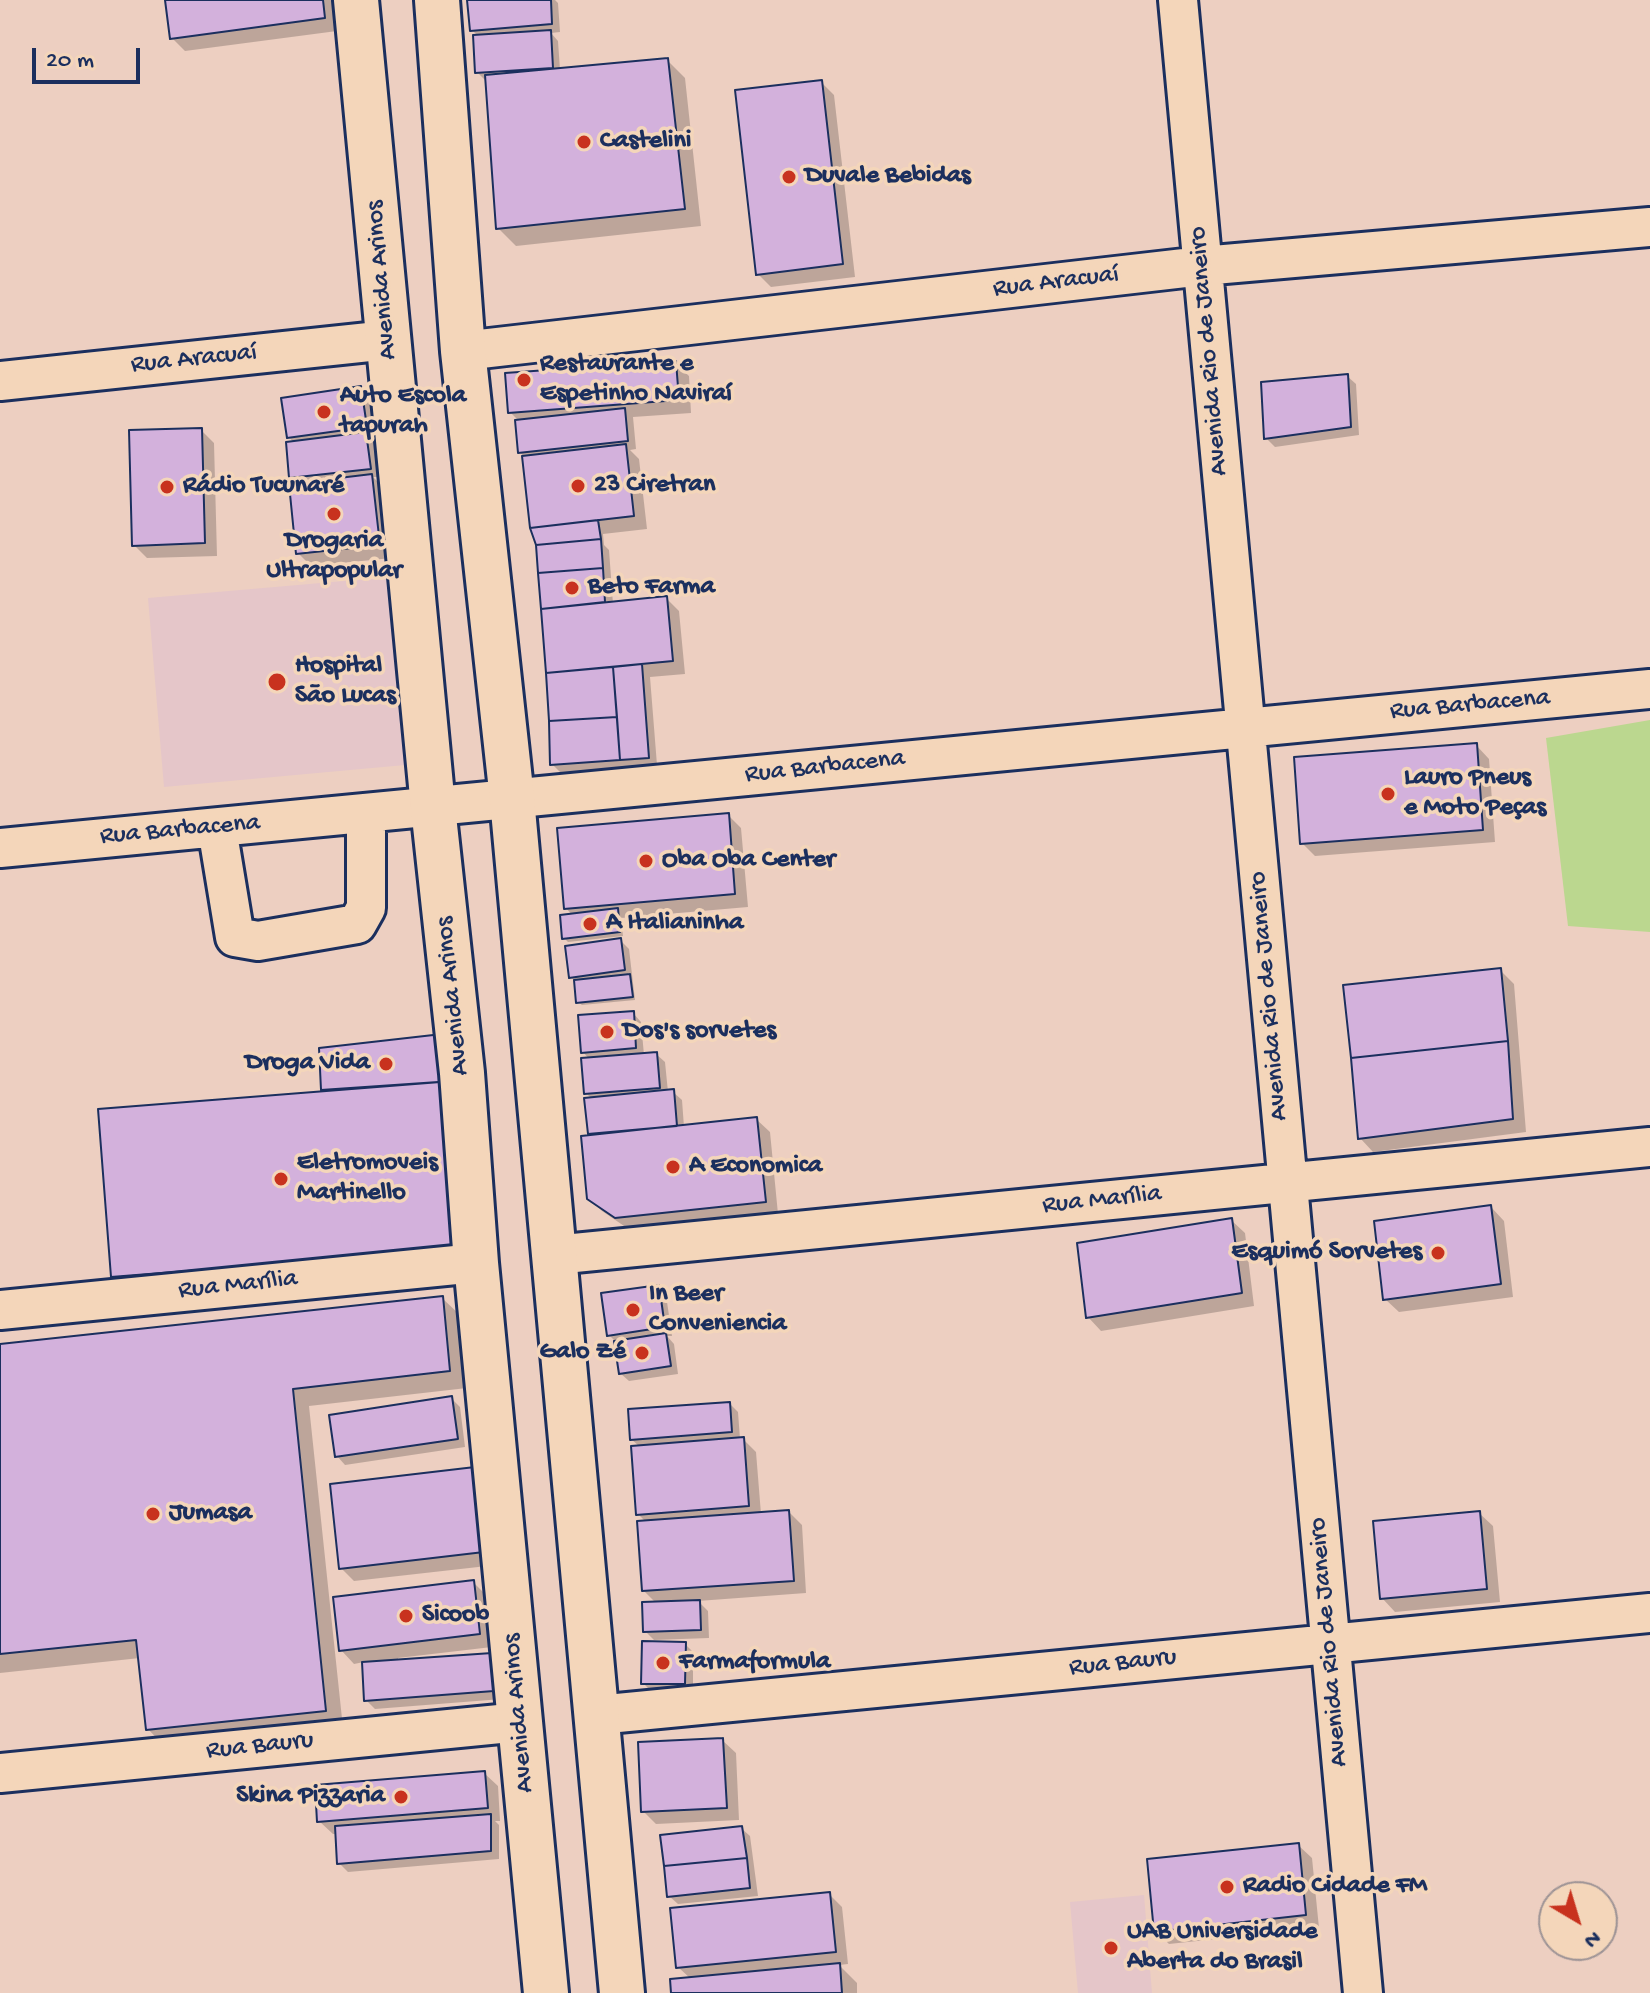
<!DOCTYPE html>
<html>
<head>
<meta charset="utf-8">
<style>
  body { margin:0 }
  #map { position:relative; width:1650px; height:1993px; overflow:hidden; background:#edcfc1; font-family:"Gochi Hand",sans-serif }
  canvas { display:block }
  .north { position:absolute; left:1538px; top:1881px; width:80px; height:80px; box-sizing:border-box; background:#f4d6ba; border:2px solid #9d9395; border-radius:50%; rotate:142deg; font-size:22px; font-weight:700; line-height:32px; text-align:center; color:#1b2f5e }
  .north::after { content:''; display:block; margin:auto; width:28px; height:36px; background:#c8321e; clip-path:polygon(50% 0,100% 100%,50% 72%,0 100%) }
  .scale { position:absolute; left:32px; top:48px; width:108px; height:36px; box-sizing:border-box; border:4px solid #1b2f5e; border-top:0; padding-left:10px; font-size:24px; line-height:28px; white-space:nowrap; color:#1b2f5e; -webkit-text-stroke:6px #f4d6ba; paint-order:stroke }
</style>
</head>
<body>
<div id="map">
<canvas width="1650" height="1993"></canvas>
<div class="north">N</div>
<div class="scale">20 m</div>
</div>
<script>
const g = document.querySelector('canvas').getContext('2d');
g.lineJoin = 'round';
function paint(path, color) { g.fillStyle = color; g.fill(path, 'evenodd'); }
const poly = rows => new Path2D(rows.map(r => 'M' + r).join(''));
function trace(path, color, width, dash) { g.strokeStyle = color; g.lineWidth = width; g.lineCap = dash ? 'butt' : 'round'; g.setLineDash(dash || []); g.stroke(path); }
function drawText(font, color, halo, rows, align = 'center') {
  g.font = font + ' "Gochi Hand",sans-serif'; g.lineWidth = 7; g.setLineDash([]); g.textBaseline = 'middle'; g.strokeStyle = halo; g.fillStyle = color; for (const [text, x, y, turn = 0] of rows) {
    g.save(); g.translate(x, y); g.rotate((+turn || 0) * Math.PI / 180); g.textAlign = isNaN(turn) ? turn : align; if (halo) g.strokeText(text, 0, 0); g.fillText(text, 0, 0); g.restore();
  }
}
const built = poly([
  [390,577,405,765,164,787,148,598],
  [1144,1895,1152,1993,1078,1993,1070,1902]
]);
const green = poly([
  [1650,720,1650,932,1568,926,1546,738]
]);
const shadow = poly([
  [167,0,334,0,337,31,185,51,172,38],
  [483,0,555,0,558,3,560,32,551,33,558,41,560,70,667,60,685,78,701,226,516,246,498,228,486,81,477,72,479,37,472,30],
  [821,82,834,95,855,277,771,287,758,274],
  [675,363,689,376,691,413,633,417,636,449,630,450,639,459,647,529,603,534,604,545,609,550,613,604,666,598,679,611,685,674,650,677,657,765,561,773,552,764,548,673,538,544,524,457,520,452,517,419,510,412],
  [1347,376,1356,384,1359,435,1275,447,1266,438],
  [361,388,369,397,374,435,368,436,374,442,378,477,373,477,385,489,392,558,311,566,298,553,299,485,291,477,294,443,289,437],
  [201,430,214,443,217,556,147,558,134,545],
  [1476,745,1489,759,1495,842,1315,856,1302,843],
  [728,815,741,828,748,907,621,918,623,936,568,942,564,938,573,916,566,908],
  [621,941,629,949,635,1000,582,1005,578,1002,576,983,571,977],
  [1500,970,1514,984,1526,1132,1373,1152,1360,1138],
  [633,1013,641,1022,644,1055,656,1054,665,1062,668,1092,673,1092,682,1100,684,1127,756,1119,770,1132,778,1214,630,1230,602,1211,589,1198,593,1137,589,1133,592,1099,586,1093,590,1060,583,1052],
  [463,1049,481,1265,130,1294,112,1276,327,1093,323,1089],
  [1491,1207,1504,1221,1513,1297,1399,1312,1385,1299],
  [1231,1220,1245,1233,1254,1306,1101,1331,1088,1317],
  [658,1287,666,1295,672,1336,667,1336,674,1344,678,1374,629,1381,620,1373,616,1342,609,1335],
  [442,1298,460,1315,467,1388,309,1406,343,1728,165,1747,148,1729,140,1658,0,1673,0,1346],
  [451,1398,460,1407,465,1447,345,1465,337,1456],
  [730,1404,738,1412,740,1439,743,1439,756,1452,761,1514,789,1512,802,1525,806,1593,698,1601,708,1611,709,1638,654,1640,645,1631,657,1604,643,1590,646,1522,638,1514,640,1447,631,1439],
  [474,1470,496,1565,354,1581,341,1568],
  [1479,1513,1493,1526,1500,1602,1395,1612,1382,1598],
  [473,1582,486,1595,492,1647,398,1658,398,1662,491,1655,502,1699,375,1709,366,1700,364,1662,354,1664,341,1650],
  [685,1644,693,1652,693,1692,652,1692,643,1683],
  [722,1740,736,1753,739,1820,656,1824,643,1811],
  [484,1773,498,1786,500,1821,495,1821,499,1825,499,1859,348,1872,339,1863,337,1834,333,1834,319,1821],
  [741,1828,750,1836,758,1896,678,1904,669,1896],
  [1298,1845,1312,1858,1319,1928,1169,1944,1156,1931],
  [829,1894,842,1907,848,1964,839,1965,857,1983,857,1993,673,1993,691,1979,678,1967]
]);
const building = poly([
  [165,0,323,0,325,18,170,39,165,0],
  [467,0,551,0,552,24,470,31,467,0],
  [551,30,553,68,475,73,473,35,551,30],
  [668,58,685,209,496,229,485,75,668,58],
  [822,80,843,264,756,275,735,90,822,80],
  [676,361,679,400,508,413,505,373,676,361],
  [1348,374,1351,427,1264,439,1261,382,1348,374],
  [361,386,367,427,287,438,281,398,361,386],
  [625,408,628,441,518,453,515,420,625,408],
  [202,428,205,543,132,546,129,430,202,428],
  [366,432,371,469,289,478,286,442,366,432],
  [626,444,634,516,530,528,522,456,626,444],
  [372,474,380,545,296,554,289,484,372,474],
  [598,520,601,539,536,545,530,528,598,520],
  [601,539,603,568,538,573,536,545,601,539],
  [603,568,605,602,541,609,538,573,603,568],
  [667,596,673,661,546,673,541,609,667,596],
  [642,664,649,758,620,760,613,667,642,664],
  [613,667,617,717,549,721,546,673,613,667],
  [617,717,620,760,550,765,549,721,617,717],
  [1477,743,1483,830,1300,844,1294,757,1477,743],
  [729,813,735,894,564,909,557,828,729,813],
  [618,908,620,932,562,939,560,915,618,908],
  [621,938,625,970,569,978,565,946,621,938],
  [1501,968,1508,1041,1351,1058,1343,985,1501,968],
  [630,974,633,997,576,1003,574,980,630,974],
  [634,1011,636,1048,581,1053,578,1015,634,1011],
  [451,1033,453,1081,321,1090,319,1048,451,1033],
  [1508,1041,1513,1119,1358,1139,1351,1058,1508,1041],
  [657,1052,660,1088,584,1094,581,1058,657,1052],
  [453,1081,465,1249,111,1277,98,1109,453,1081],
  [674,1089,677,1126,588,1134,584,1098,674,1089],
  [757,1117,766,1202,615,1218,587,1199,581,1136,757,1117],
  [1491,1205,1501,1284,1383,1300,1374,1221,1491,1205],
  [1232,1218,1242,1293,1086,1318,1077,1243,1232,1218],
  [659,1285,665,1327,607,1336,601,1293,659,1285],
  [443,1296,450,1371,293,1389,326,1711,146,1730,136,1640,0,1654,0,1344,443,1296],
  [666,1333,671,1366,619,1374,614,1341,666,1333],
  [452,1396,458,1439,335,1457,329,1415,452,1396],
  [730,1402,732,1432,630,1440,628,1409,730,1402],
  [744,1437,749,1506,636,1515,631,1446,744,1437],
  [475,1467,484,1552,339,1569,330,1484,475,1467],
  [789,1510,794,1581,642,1591,637,1521,789,1510],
  [1480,1511,1487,1589,1380,1599,1373,1521,1480,1511],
  [474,1580,480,1634,339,1651,333,1597,474,1580],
  [700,1600,701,1630,643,1632,642,1602,700,1600],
  [642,1641,686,1642,685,1684,641,1684,642,1641],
  [492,1653,494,1691,364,1701,362,1662,492,1653],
  [723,1738,727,1808,641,1812,638,1742,723,1738],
  [485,1771,488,1808,317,1822,315,1785,485,1771],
  [491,1814,491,1851,337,1864,335,1826,491,1814],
  [742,1826,747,1858,664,1866,660,1835,742,1826],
  [1299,1843,1306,1915,1154,1932,1147,1859,1299,1843],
  [747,1858,750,1888,667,1897,664,1866,747,1858],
  [830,1892,836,1952,676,1968,670,1908,830,1892],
  [840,1963,842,1993,671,1993,670,1979,840,1963]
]);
const minor = poly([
  [1178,0,1363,1993],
  [463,351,1202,266,1650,227],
  [0,381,388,340],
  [217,828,235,937,258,941,357,924,366,908,366,813],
  [0,848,1650,689],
  [554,1255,1650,1147],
  [0,1310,476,1263],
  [597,1715,1650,1613],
  [0,1773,520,1722]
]);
const major = poly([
  [356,0,433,807,462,1073,476,1263,546,1993],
  [437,0,463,351,512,799,622,1993]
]);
const markers = [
  [584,142,8,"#c8321e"],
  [789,177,8,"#c8321e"],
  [524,380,8,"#c8321e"],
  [324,412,8,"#c8321e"],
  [578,486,8,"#c8321e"],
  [167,487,8,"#c8321e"],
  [334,514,8,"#c8321e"],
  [572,588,8,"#c8321e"],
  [277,682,10,"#c8321e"],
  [1388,794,8,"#c8321e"],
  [646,861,8,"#c8321e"],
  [590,924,8,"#c8321e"],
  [607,1032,8,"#c8321e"],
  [386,1064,8,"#c8321e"],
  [673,1167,8,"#c8321e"],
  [281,1179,8,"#c8321e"],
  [1438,1253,8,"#c8321e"],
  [633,1310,8,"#c8321e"],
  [642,1353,8,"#c8321e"],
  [153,1514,8,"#c8321e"],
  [406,1616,8,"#c8321e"],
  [663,1663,8,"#c8321e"],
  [401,1797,8,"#c8321e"],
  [1227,1887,8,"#c8321e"],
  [1111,1948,8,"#c8321e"]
];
const poiNames = [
  ["Castelini",600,142],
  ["Duvale Bebidas",805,177],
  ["Restaurante e",540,365],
  ["Espetinho Naviraí",540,395],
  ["Auto Escola",340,397],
  ["tapurah",340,427],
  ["23 Ciretran",594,486],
  ["Rádio Tucunaré",183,487],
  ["Drogaria",334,542,"center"],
  ["Ultrapopular",334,572,"center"],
  ["Beto Farma",588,588],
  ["Hospital",295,667],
  ["São Lucas",295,697],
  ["Lauro Pneus",1404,779],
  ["e Moto Peças",1404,809],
  ["Oba Oba Center",662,861],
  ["A Italianinha",606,924],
  ["Dos's sorvetes",623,1032],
  ["Droga Vida",370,1064,"right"],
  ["Eletromoveis",297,1164],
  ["Martinello",297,1194],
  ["A Economica",689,1167],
  ["Esquimó Sorvetes",1422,1253,"right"],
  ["In Beer",649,1295],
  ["Conveniencia",649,1325],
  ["Galo Zé",626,1353,"right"],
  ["Jumasa",169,1514],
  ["Sicoob",422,1616],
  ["Farmaformula",679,1663],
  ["Skina Pizzaria",385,1797,"right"],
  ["Radio Cidade FM",1243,1887],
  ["UAB Universidade",1127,1933],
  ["Aberta do Brasil",1127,1963]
];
const streetNames = [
  ["Avenida Arinos",383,280,-95],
  ["Rua Aracuaí",1056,283,-7],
  ["Avenida Rio de Janeiro",1210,351,-95],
  ["Rua Aracuaí",194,360,-6],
  ["Rua Barbacena",1470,706,-5],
  ["Rua Barbacena",825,768,-6],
  ["Rua Barbacena",180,831,-5],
  ["Avenida Arinos",454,996,-96],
  ["Avenida Rio de Janeiro",1270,996,-95],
  ["Rua Marília",1102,1201,-6],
  ["Rua Marília",238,1286,-6],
  ["Avenida Rio de Janeiro",1330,1642,-95],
  ["Rua Bauru",1123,1664,-6],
  ["Avenida Arinos",520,1713,-95],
  ["Rua Bauru",260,1747,-6]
];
paint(built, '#e5c6c9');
paint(green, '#bbd78f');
paint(shadow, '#0003');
paint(building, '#d3b1dc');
trace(building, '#1b2f5e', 2);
trace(minor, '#1b2f5e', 44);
trace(major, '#1b2f5e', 50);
trace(minor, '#f4d6ba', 38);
trace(major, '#f4d6ba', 44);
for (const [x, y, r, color] of markers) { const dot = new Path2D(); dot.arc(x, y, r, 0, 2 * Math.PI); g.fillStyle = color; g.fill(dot); trace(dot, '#f4d6ba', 3); }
drawText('bold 26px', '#1b2f5e', '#f4d6ba', poiNames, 'left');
drawText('26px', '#1b2f5e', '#f4d6ba', streetNames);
</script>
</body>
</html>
